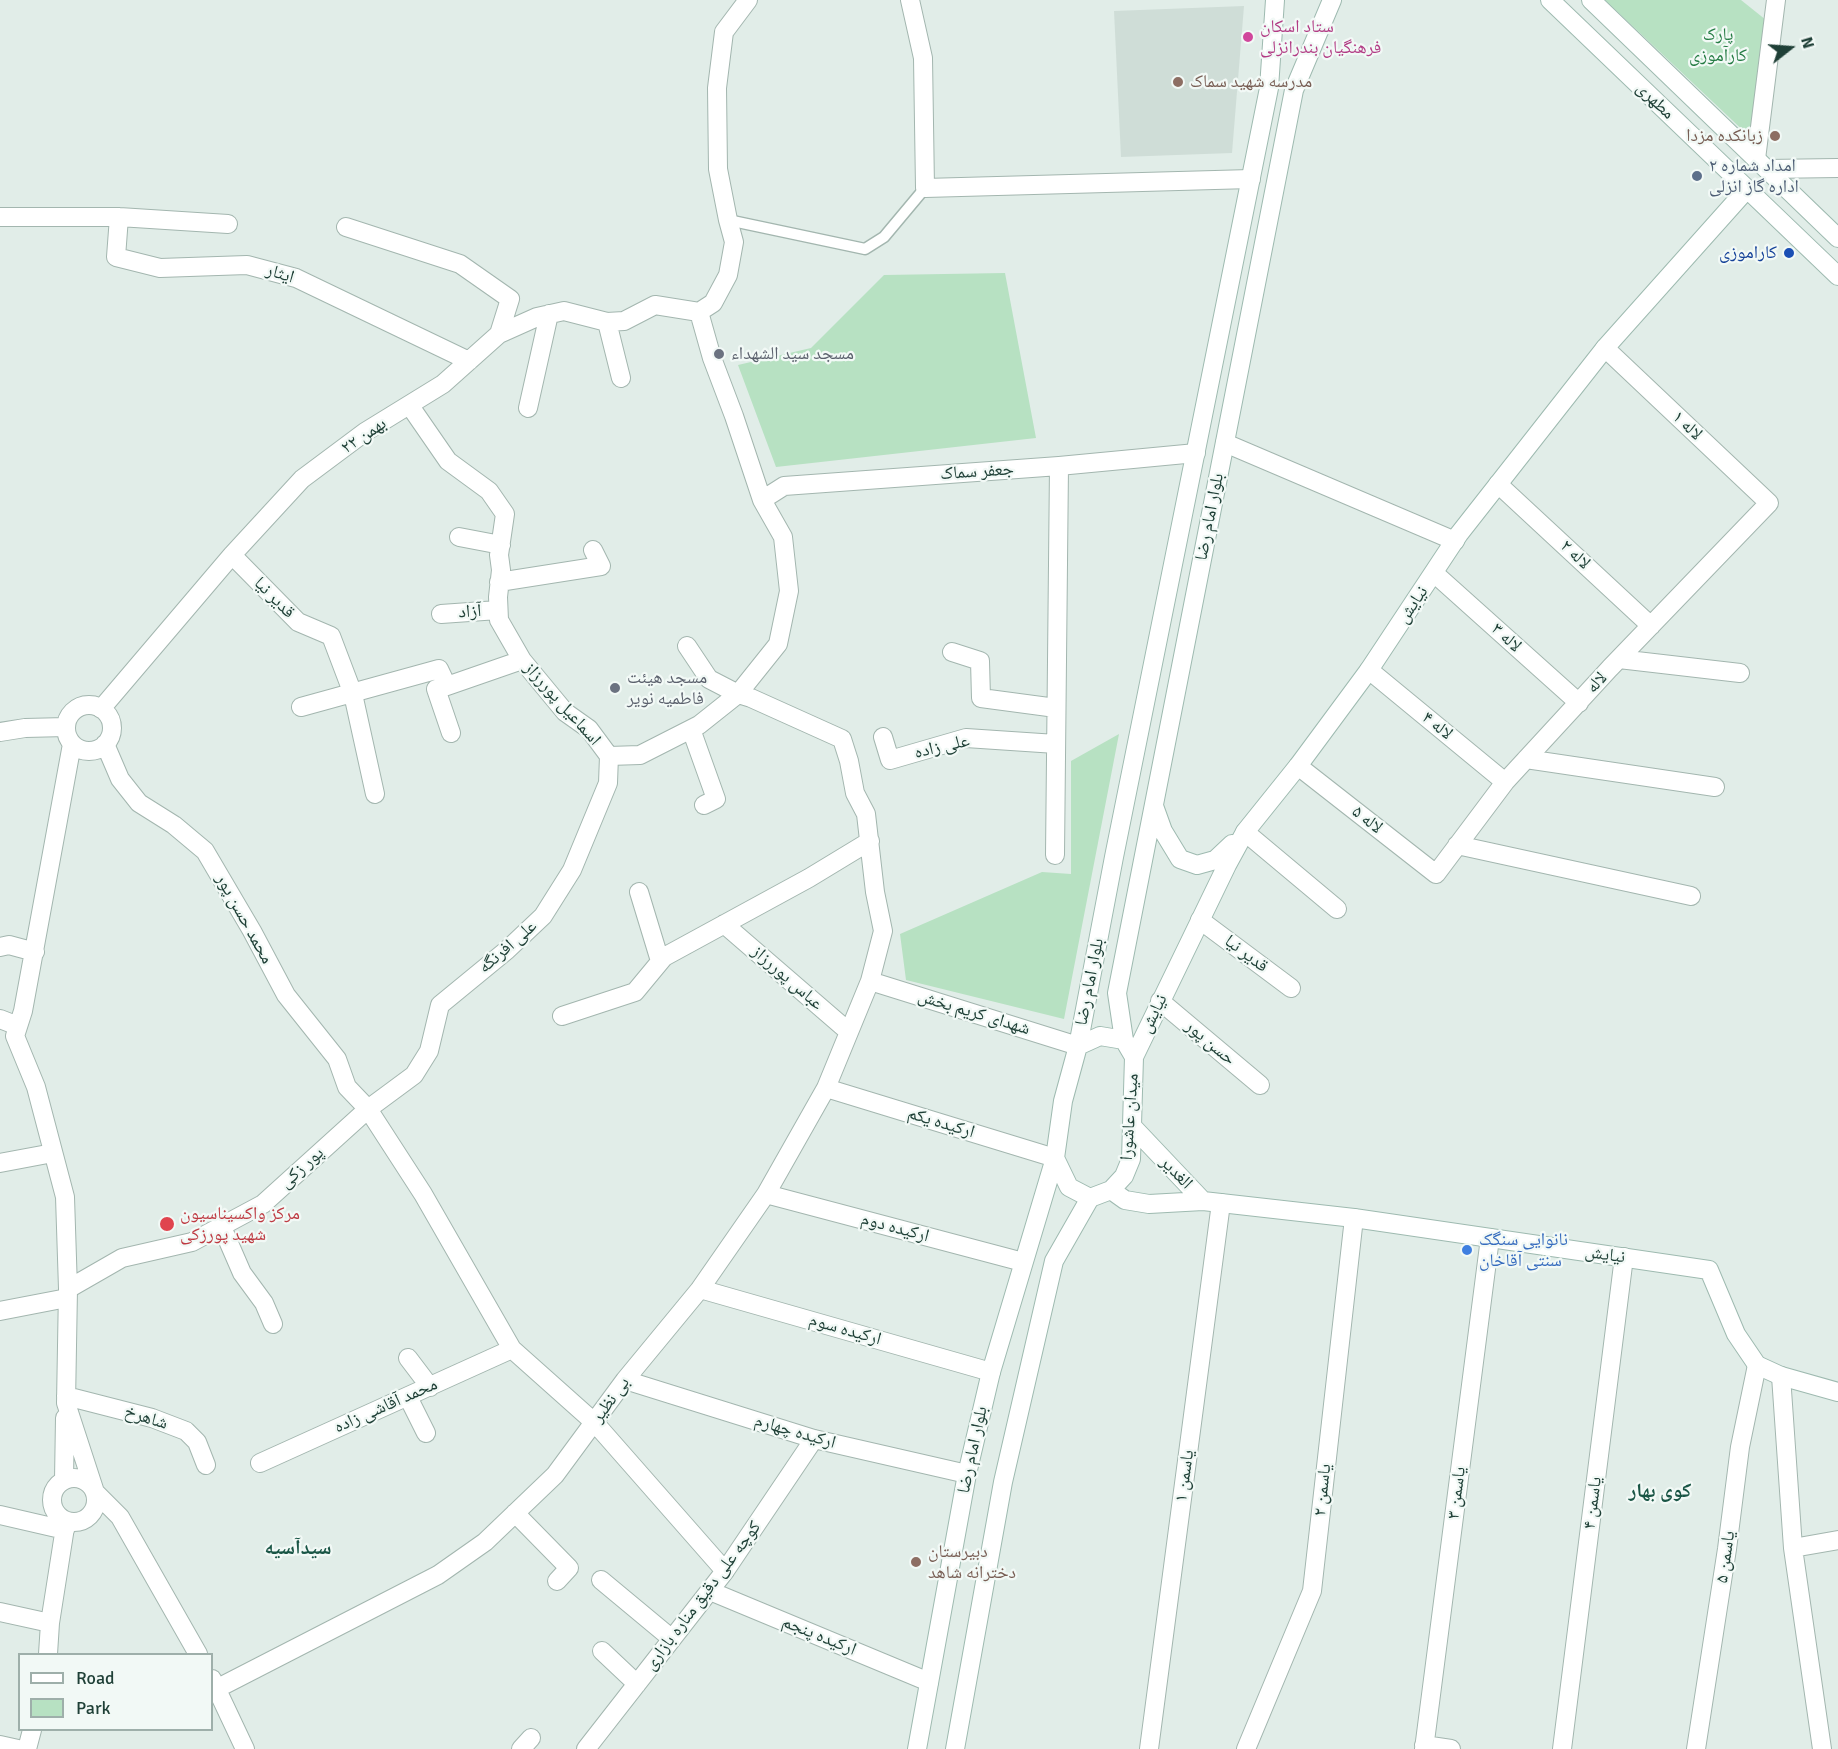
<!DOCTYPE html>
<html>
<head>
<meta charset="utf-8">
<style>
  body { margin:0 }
  #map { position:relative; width:1838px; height:1749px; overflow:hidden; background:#e1ede8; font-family:Signika,sans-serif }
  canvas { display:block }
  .legend { position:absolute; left:18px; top:1653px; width:195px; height:78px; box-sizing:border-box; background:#f2f9f6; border:2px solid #9eafaa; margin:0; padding:8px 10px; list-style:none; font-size:18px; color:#1f4037 }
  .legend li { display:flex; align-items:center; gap:12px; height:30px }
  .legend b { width:30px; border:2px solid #9eafaa }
  .north { position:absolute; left:1760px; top:18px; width:60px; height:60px; -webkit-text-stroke:4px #f2f9f6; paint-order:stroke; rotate:73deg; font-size:16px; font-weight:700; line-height:24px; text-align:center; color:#1f4037 }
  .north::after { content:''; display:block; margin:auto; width:21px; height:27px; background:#1f4037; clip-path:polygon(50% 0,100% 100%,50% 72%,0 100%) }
</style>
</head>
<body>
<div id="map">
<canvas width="1838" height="1749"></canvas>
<ul class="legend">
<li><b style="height:8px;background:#fff"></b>Road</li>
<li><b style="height:16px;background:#b7e1c2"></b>Park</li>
</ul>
<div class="north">N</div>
</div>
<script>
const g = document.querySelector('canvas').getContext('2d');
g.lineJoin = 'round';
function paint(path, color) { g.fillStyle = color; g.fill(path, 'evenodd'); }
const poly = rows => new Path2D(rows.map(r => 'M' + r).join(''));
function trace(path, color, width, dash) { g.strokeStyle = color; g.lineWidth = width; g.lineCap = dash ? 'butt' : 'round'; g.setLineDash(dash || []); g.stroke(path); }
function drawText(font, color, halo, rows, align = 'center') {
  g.font = font + ' Signika,"Noto Naskh Arabic",sans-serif'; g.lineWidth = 4.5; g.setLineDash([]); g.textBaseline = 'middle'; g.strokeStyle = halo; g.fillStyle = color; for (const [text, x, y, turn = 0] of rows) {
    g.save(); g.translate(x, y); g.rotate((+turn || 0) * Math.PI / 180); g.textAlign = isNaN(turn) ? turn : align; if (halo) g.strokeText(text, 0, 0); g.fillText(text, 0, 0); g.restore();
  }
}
const built = poly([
  [1244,6,1232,153,1121,157,1114,11]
]);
const green = poly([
  [1605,0,1741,0,1766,20,1750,137],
  [1005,273,1036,438,776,467,738,365,811,348,884,275],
  [1119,734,1064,1019,906,980,900,934,1042,872,1071,874,1071,761]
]);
const lane = poly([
  [728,220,865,249,884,237,925,188]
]);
const street = poly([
  [910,0,923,58,925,188,1251,179],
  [1756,159,1776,0],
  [1767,169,1838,168],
  [0,217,119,217,228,224],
  [119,217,116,257,160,268,247,265,296,278,469,361],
  [346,227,460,264,510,299,499,334],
  [607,322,621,378],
  [410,406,448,461,489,491,505,514,499,555,501,570,498,597,499,620,522,660,565,712,589,729,609,756],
  [528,408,549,314],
  [1225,443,1455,541],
  [1498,484,1651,626],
  [762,500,784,486,1059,466,1196,453],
  [459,537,501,545],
  [232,555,298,622,331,636,353,694,375,794],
  [1434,573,1579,703],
  [499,582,601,566,593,550],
  [441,614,498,610],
  [952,652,980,661,981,698,1056,708],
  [1619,659,1740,673],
  [1369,670,1505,782],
  [447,686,436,689,451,733],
  '66 728a23 23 0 1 1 46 0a23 23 0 1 1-46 0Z',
  [301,707,439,669,447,686,522,660],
  [101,709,232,555,302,479,365,432,443,384,499,334,537,317,564,311,607,322,624,321,655,305,699,312],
  [691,729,716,799,704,805],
  [0,732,25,728,66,727],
  [883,737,890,760,966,738,1056,744],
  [72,744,23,1011,15,1036,36,1087,65,1197,68,1289,66,1403,95,1492,120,1517,198,1654],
  [105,744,120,779,139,803,174,825,205,851,252,931,286,995,337,1059,347,1087,368,1109,423,1194,512,1349,595,1423,725,1571],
  [609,756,640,755,699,725,738,694,778,644,789,591,783,537,762,500,734,416,712,358,699,312,713,303,728,275,734,242,728,220,718,169,717,88,724,32,748,0],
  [1526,759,1715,787],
  [1298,766,1436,874,1505,782,1610,668,1769,503,1605,348],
  [1245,832,1337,909],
  [1457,845,1691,896],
  [1055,855,1059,466],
  [639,892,660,961],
  [1200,920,1291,988],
  [724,924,849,1032],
  [0,947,9,945,35,952],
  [870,981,1078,1046],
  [1160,1001,1260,1085],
  [562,1016,635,992,664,957,809,878,870,841],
  [0,1019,18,1026],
  [826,1088,1055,1158],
  [0,1163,53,1153],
  [766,1194,1023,1262],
  [222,1227,242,1273,264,1303,273,1324],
  [68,1289,122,1258,192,1242,263,1204,368,1109,414,1075,429,1051,440,1005,507,950,543,916,572,870,608,783,609,756],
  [700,1289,991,1372],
  [0,1311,67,1298],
  [408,1358,430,1387],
  [1781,1376,1793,1548,1822,1749],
  [625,1380,814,1439,967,1474],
  [66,1396,152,1418,186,1431,197,1442,206,1465],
  [408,1397,426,1433],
  [260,1463,512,1349],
  '52 1500a22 22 0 1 1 44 0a22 22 0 1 1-44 0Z',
  [64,1480,65,1418],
  [515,1513,569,1568,557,1581],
  [0,1515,65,1530],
  [1793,1548,1838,1540],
  [601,1580,672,1639],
  [710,1591,929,1682],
  [0,1612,50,1623],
  [602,1651,637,1684],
  [48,1654,50,1623,66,1521],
  [212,1679,245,1749],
  [218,1688,438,1575,485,1542,555,1475,625,1380,700,1289,766,1194,826,1088,870,981,883,931,875,892,866,814,855,793,849,761,842,739,751,698,738,694,709,679,687,646],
  [0,1745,18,1749],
  [1424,1745,1451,1749],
  [27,1749,32,1730],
  [521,1749,531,1738],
  [586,1749,725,1571,814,1439],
  [1149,1749,1221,1203],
  [1246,1749,1312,1591,1354,1218],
  [1424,1749,1490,1238],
  [1562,1749,1624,1257],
  [1696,1749,1727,1549,1740,1447,1757,1365]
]);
const secondary = poly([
  [1550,0,1838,276],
  [1591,0,1838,238],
  [1154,806,1163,831,1180,859,1197,865,1215,860,1232,844],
  [1124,1040,1117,993,1294,90,1332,0],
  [1078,1046,1100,1036,1124,1040,1134,1057,1131,1159,1124,1176,1111,1190,1090,1198,1069,1187,1055,1158,1063,1101,1078,1046,1114,857,1269,88,1275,0],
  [1134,1057,1227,865,1245,832,1298,766,1369,670,1459,534,1605,348,1747,189],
  [1132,1126,1203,1201],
  [1111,1190,1125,1200,1149,1204,1203,1201,1354,1218,1709,1270,1736,1334,1757,1365,1781,1376,1838,1392],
  [917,1749,967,1474,991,1372,1055,1158],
  [955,1749,1003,1482,1054,1261,1090,1198]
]);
const markers = [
  [1248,37,6,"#d1479c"],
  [1178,82,6,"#8d6e63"],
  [1775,136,6,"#8d6e63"],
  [1697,176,6,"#5c6f8a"],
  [1789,253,6,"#1a4fb4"],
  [719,354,6,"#6b7280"],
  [615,688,6,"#6b7280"],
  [167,1224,8,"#e0444e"],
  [1467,1250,6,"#3f7fe0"],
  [916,1562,6,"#8d6e63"]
];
const hotelNames = [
  ["ستاد اسکان",1260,27],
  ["فرهنگیان بندرانزلی",1260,48]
];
const parkNames = [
  ["پارک",1718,35],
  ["کارآموزی",1718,56]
];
const educationNames = [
  ["مدرسه شهید سماک",1190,82],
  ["زبانکده مزدا",1763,136,"right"],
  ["دبیرستان",928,1552],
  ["دخترانه شاهد",928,1573]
];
const streetNames = [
  ["مطهری",1655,101,44],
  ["ایثار",280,274,17],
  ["لاله ۱",1687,426,43],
  ["۲۲ بهمن",364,436,-34],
  ["جعفر سماک",977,472,-4],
  ["بلوار امام رضا",1210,517,-79],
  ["لاله ۲",1575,555,43],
  ["قدیر نیا",274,598,45],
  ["نیایش",1413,605,-56],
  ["آزاد",470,612,-4],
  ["لاله ۳",1506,638,42],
  ["لاله",1597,683,-48],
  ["اسماعیل پوررزاز",562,704,48],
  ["لاله ۴",1437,726,39],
  ["علی زاده",942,747,-13],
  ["لاله ۵",1367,820,38],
  ["محمد حسن پور",244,919,61],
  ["علی افرنگه",508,947,-41],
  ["قدیر نیا",1246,954,37],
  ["عباس پوررزاز",787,978,41],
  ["بلوار امام رضا",1090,982,-79],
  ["شهدای کریم بخش",974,1013,17],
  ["نیایش",1154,1014,-64],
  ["حسن پور",1210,1043,40],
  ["میدان عاشورا",1130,1117,-86],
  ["ارکیده یکم",941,1123,17],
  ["پور زکی",302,1168,-42],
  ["الغدیر",1176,1173,46],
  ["ارکیده دوم",895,1228,15],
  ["نیایش",1605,1255,8],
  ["ارکیده سوم",845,1330,16],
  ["بی نظیر",611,1400,-54],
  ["محمد آقاشی زاده",386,1406,-24],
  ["شاهرخ",146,1418,17],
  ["ارکیده چهارم",795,1432,16],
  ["بلوار امام رضا",973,1450,-78],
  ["یاسمن ۱",1185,1476,-82],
  ["یاسمن ۲",1323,1490,-84],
  ["یاسمن ۳",1457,1493,-83],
  ["یاسمن ۴",1593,1503,-83],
  ["یاسمن ۵",1726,1557,-82],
  ["کوچه علی دقیق مناره بازاری",703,1596,-53],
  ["ارکیده پنجم",819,1636,22]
];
const serviceNames = [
  ["امداد شماره ۲",1709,166],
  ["اداره گاز انزلی",1709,187]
];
const transitNames = [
  ["کاراموزی",1777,253]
];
const worshipNames = [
  ["مسجد سید الشهداء",731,354],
  ["مسجد هیئت",627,678],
  ["فاطمیه نویر",627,699]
];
const healthNames = [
  ["مرکز واکسیناسیون",180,1214],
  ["شهید پورزکی",180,1235]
];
const shopNames = [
  ["نانوایی سنگک",1479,1240],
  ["سنتی آقاخان",1479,1261]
];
const neighbourhoodNames = [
  ["کوی بهار",1660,1492],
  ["سیدآسیه",298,1549]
];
paint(built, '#cfddd7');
paint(green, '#b7e1c2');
trace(lane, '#a3b6af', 13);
trace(street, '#a3b6af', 20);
trace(secondary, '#9ebab0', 20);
trace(lane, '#fff', 10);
trace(street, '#fff', 18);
trace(secondary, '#fff', 18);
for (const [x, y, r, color] of markers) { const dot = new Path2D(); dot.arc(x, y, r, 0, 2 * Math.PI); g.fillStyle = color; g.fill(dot); trace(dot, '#f2f9f6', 2); }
drawText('18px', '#b23c85', '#f2f9f6', hotelNames, 'left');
drawText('18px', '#257c44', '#f2f9f6', parkNames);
drawText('18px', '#785e54', '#f2f9f6', educationNames, 'left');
drawText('18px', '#1f4037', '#f2f9f6', streetNames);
drawText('18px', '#4e5e75', '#f2f9f6', serviceNames, 'left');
drawText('18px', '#164399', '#f2f9f6', transitNames, 'right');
drawText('18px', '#5b616d', '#f2f9f6', worshipNames, 'left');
drawText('18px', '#be3a42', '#f2f9f6', healthNames, 'left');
drawText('18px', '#366cbe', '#f2f9f6', shopNames, 'left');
drawText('bold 20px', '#195545', '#f2f9f6', neighbourhoodNames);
</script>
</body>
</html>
